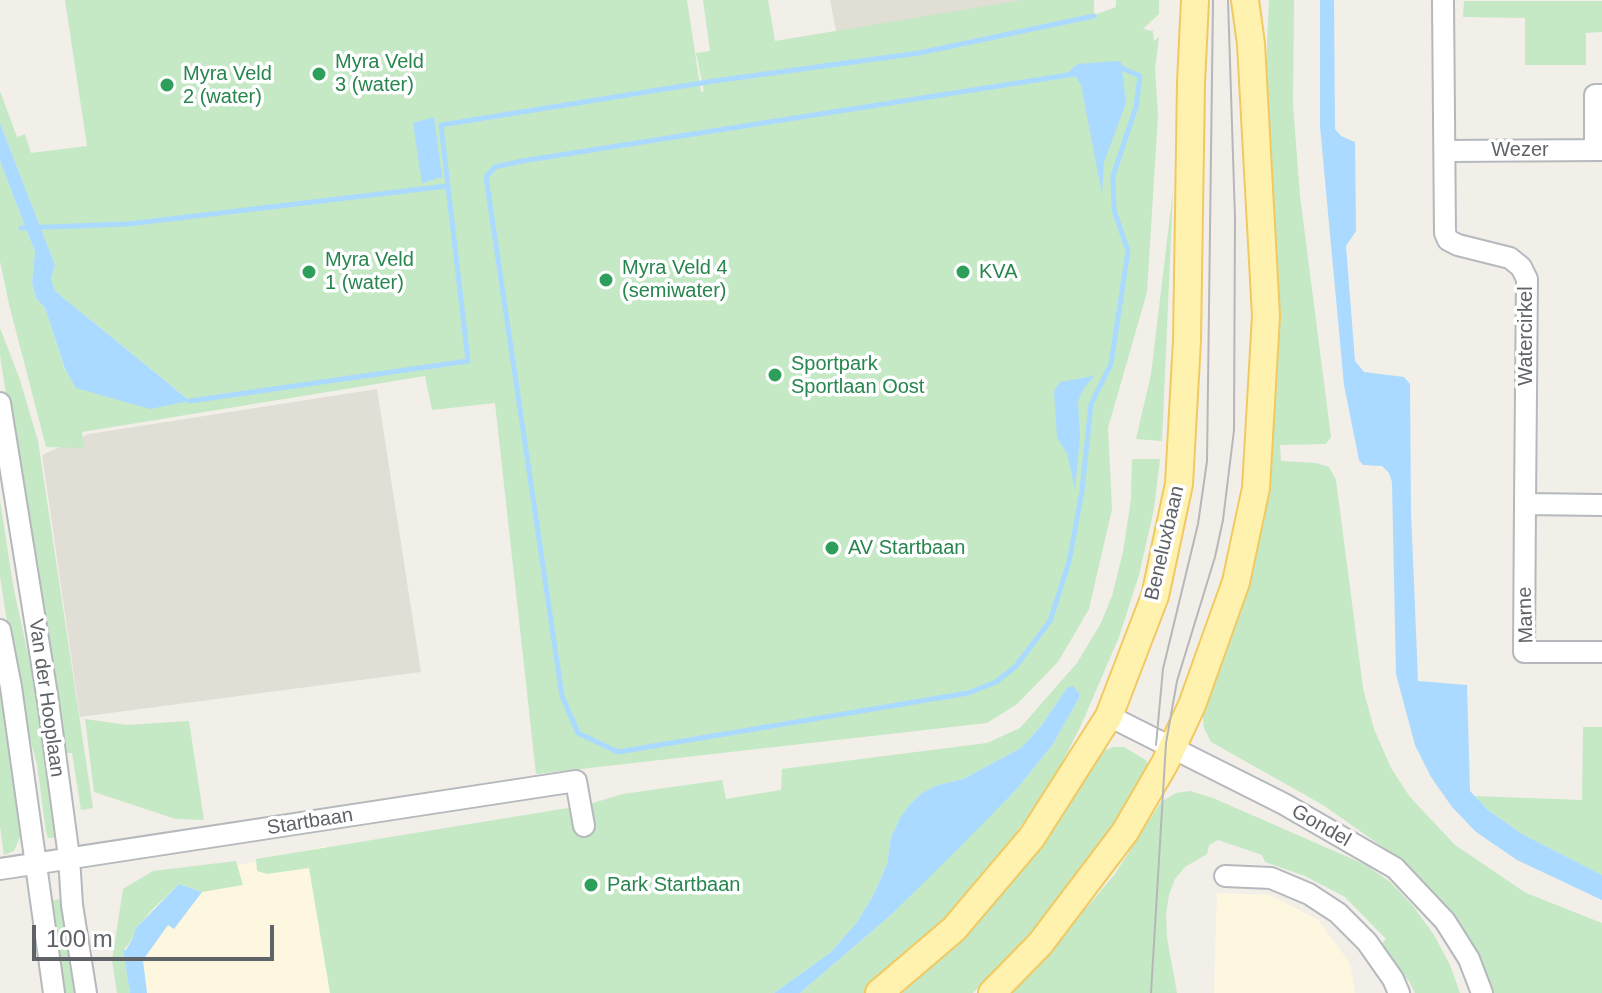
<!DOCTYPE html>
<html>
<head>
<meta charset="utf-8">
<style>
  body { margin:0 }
  #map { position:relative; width:1602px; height:993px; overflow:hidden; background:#f1efe8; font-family:Helvetica,sans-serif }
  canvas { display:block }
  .scale { position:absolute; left:32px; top:925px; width:242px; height:36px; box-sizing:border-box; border:4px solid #5f6368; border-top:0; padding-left:10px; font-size:24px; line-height:28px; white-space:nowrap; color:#5f6368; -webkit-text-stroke:6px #fff; paint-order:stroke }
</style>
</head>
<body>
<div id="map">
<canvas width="1602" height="993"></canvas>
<div class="scale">100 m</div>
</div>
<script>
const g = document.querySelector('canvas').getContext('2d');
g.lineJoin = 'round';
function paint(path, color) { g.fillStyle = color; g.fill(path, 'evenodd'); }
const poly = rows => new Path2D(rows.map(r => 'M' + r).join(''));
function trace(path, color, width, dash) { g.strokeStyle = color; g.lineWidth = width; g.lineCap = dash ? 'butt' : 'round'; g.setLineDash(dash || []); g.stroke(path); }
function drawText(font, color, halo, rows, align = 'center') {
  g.font = font + ' Helvetica,sans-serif'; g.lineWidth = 7; g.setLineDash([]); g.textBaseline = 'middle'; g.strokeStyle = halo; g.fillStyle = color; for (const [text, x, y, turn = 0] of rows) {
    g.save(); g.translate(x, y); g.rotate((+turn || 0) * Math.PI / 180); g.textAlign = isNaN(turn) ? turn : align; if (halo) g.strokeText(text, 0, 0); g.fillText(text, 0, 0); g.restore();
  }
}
const commercial = poly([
  [327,846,347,993,141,993,132,889],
  [1217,893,1270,895,1318,920,1350,963,1355,993,1214,993]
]);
const education = poly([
  [830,0,1080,0,839,45],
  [377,389,421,672,80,717,42,455,89,434]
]);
const green = poly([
  [65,0,687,0,701,92,704,91,696,53,710,51,703,0,768,0,775,41,1022,0,1094,0,1094,15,1116,7,1116,0,1159,0,1159,14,1143,29,1153,31,1154,41,1159,37,1155,69,1158,114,1147,292,1108,428,1112,509,1089,609,1058,662,1017,704,987,723,536,774,495,403,432,410,425,376,82,432,84,448,46,447,9,304,0,261,0,161,35,252,32,283,36,298,45,308,65,370,77,388,189,400,55,291,51,279,55,265,0,123,0,91,17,137,25,134,31,153,87,146],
  [1269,0,1294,0,1293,105,1300,196,1331,437,1326,444,1280,445,1281,461,1316,463,1329,467,1336,480,1363,688,1374,729,1391,768,1410,797,1455,845,1526,893,1602,923,1602,993,1489,993,1437,902,1417,877,1387,850,1323,805,1211,742,1204,728,1202,709,1254,567,1277,387,1278,318,1265,90],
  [1464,1,1602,1,1602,32,1586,33,1586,65,1525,65,1525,18,1463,17],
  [1173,191,1162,441,1136,439,1151,374],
  [0,328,20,380,38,441,93,808,81,810,72,753,66,753,65,747,60,747,0,355],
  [1132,459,1160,459,1154,509,1139,575,1119,637,1082,723,1052,783,995,862,949,914,864,993,800,993,892,914,1016,790,1053,744,1079,698,1067,688,1041,726,1021,748,963,779,938,785,922,793,911,803,900,818,891,837,887,864,874,894,857,922,831,952,774,993,330,993,309,868,267,874,257,871,256,859,586,805,623,794,722,780,726,799,781,790,782,769,987,743,1020,728,1077,663,1101,623,1112,596,1123,552,1131,499],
  [0,500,13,585,36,692,57,834,53,838,48,838,46,832,37,764,18,695,0,576],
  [0,688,22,832,14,851,4,855,0,826],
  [85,719,128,725,189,721,204,820,176,819,94,792],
  [1583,727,1602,727,1602,875,1522,834,1488,810,1475,796,1582,800],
  [1113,747,1124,747,1147,761,1150,770,1074,888,973,993,902,993,970,930,1020,872,1101,752],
  [1190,791,1213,798,1366,865,1390,882,1413,906,1434,935,1450,965,1460,993,1415,993,1409,981,1378,948,1386,939,1345,897,1305,876,1265,862,1262,855,1218,840,1209,845,1207,854,1185,867,1175,879,1169,895,1166,914,1167,938,1177,993,1003,993,1088,906,1115,874,1161,802,1176,793],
  [236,861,243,885,202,892,179,884,154,908,137,927,133,938,123,951,130,993,117,993,112,960,123,889,153,871],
  [60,899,74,993,64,993,51,901]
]);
const water = poly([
  [1320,0,1334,0,1335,129,1341,136,1355,142,1356,231,1346,246,1355,361,1364,372,1404,377,1410,384,1411,511,1418,681,1467,685,1470,791,1488,810,1522,834,1602,875,1602,900,1517,860,1476,832,1452,807,1431,777,1415,745,1396,674,1392,482,1389,473,1382,466,1363,465,1359,460,1344,385,1320,126],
  [1117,61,1121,62,1126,103,1104,162,1102,194,1081,85,1076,77,1067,73,1078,64],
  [434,117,442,177,422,183,413,123],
  [0,123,55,265,51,279,55,291,190,401,150,409,76,388,65,369,45,308,36,298,32,283,35,252,0,161],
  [1094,376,1084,388,1078,401,1080,436,1075,489,1067,453,1057,438,1054,391,1060,382],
  [1073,686,1079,693,1079,698,1053,744,1016,790,958,849,892,914,800,993,774,993,831,952,857,922,874,894,887,864,891,837,900,818,911,803,922,793,938,785,963,779,1021,748,1041,726,1067,688],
  [179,884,202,892,174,929,168,925,143,960,147,993,130,993,123,950,126,950,133,938,136,928]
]);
const stream = poly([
  [1119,67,1140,76,1136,107,1113,176,1114,210,1128,251,1111,364,1091,404,1082,491,1069,562,1050,621,1016,666,996,682,968,693,618,752,578,733,562,696,486,177,495,167,522,161,1119,67],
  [21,228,128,224,447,186],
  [190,401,468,361,441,125,714,81,919,53,1094,16]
]);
const minor = poly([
  [1443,0,1445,233,1448,240,1458,245,1510,258,1521,267,1527,279,1525,504,1602,505],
  [1595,150,1595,95,1602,95],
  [1446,151,1602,150],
  [0,403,48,701,69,857,72,905,86,993],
  [1525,504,1524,652,1602,652],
  [0,630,11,687,54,993],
  [1109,716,1284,804,1395,868,1445,921,1469,959,1482,993],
  [0,869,576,781,584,826],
  [1225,876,1271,878,1309,894,1338,913,1367,942,1393,979,1399,993]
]);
const major = poly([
  [879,993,954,929,1032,837,1109,716,1155,596,1179,484,1187,340,1191,83,1195,0],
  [992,993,1040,944,1125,832,1165,763,1192,705,1236,582,1256,488,1266,316,1251,44,1245,0]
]);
const tram = poly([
  [1156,745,1163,669,1198,524,1207,461,1213,0],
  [1151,993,1166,743,1177,681,1215,557,1223,520,1234,430,1235,218,1228,0]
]);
const markers = [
  [319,74,8,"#2e9e5b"],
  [167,85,8,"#2e9e5b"],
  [309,272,8,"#2e9e5b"],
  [963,272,8,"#2e9e5b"],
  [606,280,8,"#2e9e5b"],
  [775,375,8,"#2e9e5b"],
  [832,548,8,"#2e9e5b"],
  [591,885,8,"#2e9e5b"]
];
const leisureNames = [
  ["Myra Veld",335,62],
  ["3 (water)",335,85],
  ["Myra Veld",183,74],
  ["2 (water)",183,97],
  ["Myra Veld",325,260],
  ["1 (water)",325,283],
  ["Myra Veld 4",622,268],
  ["(semiwater)",622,291],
  ["KVA",979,272],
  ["Sportpark",791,364],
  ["Sportlaan Oost",791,387],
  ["AV Startbaan",848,548],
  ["Park Startbaan",607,885]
];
const streetNames = [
  ["Wezer",1520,150],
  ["Watercirkel",1526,336,-90],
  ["Beneluxbaan",1165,543,-77],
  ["Marne",1526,615,-92],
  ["Van der Hooplaan",46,698,82],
  ["Startbaan",310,822,-9],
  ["Gondel",1321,826,30]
];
paint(commercial, '#fef7e0');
paint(education, '#e1ded6');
paint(green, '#c5e8c5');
paint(water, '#aadaff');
trace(stream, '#aadaff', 5);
trace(minor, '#b5b8bc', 24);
trace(major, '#f2c960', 30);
trace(minor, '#fff', 20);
trace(major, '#fff2af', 26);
trace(tram, '#b6b7b8', 2);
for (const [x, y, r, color] of markers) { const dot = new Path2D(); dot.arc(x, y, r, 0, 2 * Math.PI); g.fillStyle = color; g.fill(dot); trace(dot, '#fff', 3); }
drawText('20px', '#27864d', '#fff', leisureNames, 'left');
drawText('20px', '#5f6368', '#fff', streetNames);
</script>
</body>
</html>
